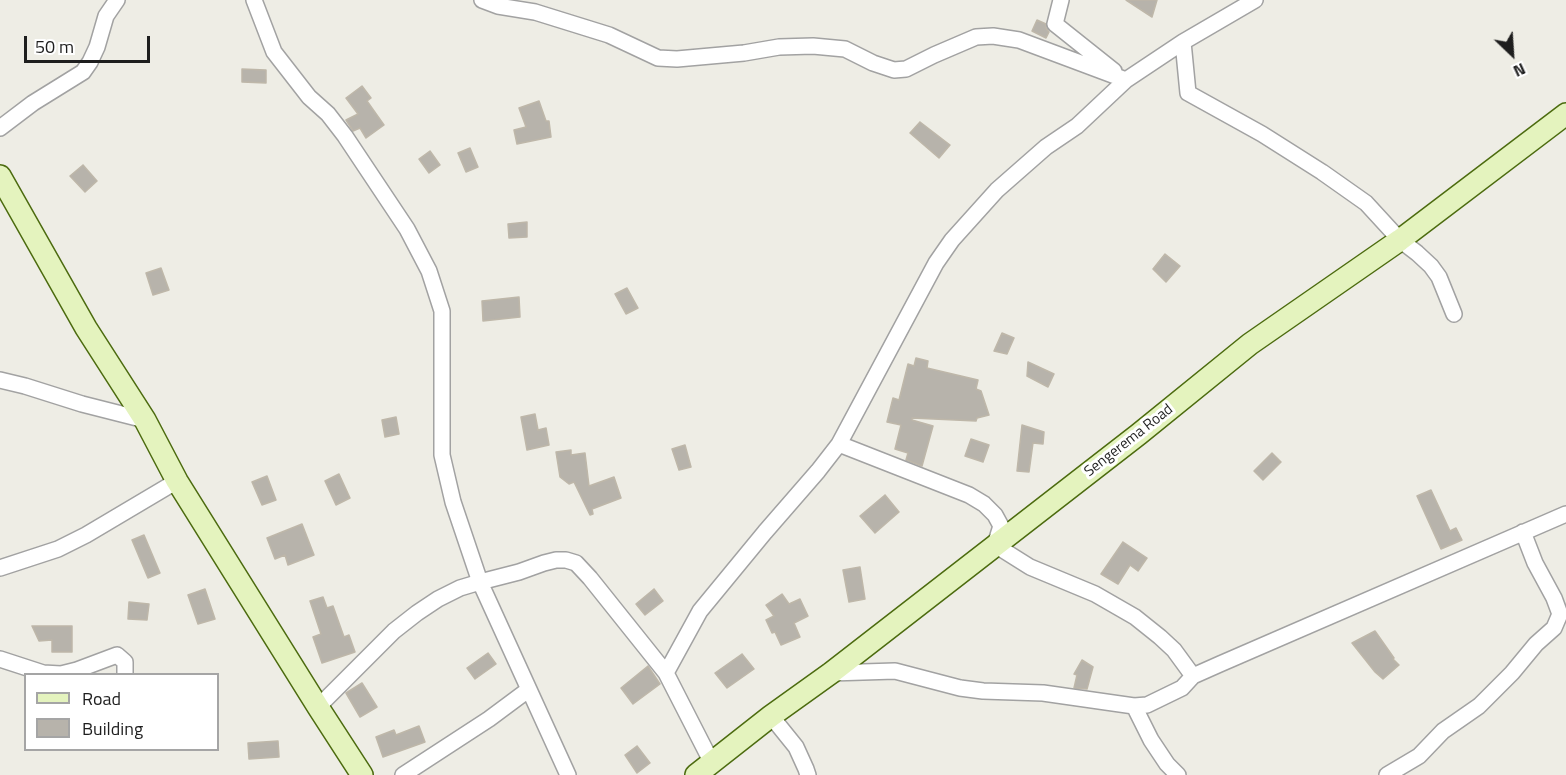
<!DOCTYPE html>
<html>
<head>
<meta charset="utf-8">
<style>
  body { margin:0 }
  #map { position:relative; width:1566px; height:775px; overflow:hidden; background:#eeede5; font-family:"Titillium Web",sans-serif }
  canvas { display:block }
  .legend { position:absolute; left:24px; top:673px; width:195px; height:78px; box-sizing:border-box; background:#fff; border:2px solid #a5a5a5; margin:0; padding:8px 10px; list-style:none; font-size:18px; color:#1e1e1e }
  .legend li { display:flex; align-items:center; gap:12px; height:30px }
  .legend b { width:30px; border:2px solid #a5a5a5 }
  .north { position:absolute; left:1482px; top:24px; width:60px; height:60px; -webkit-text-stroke:4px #fff; paint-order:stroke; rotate:155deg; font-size:16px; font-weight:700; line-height:24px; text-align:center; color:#1e1e1e }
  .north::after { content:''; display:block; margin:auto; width:21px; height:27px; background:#1e1e1e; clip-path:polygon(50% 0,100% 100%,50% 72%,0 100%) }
  .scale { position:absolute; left:24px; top:36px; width:126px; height:27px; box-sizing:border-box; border:3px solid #1e1e1e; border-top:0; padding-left:8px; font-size:18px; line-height:21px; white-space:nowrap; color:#1e1e1e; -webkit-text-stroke:4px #fff; paint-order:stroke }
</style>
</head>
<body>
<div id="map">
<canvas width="1566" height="775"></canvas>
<ul class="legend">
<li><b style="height:8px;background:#e4f3be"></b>Road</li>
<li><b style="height:16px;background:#b7b3ab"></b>Building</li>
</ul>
<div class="north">N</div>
<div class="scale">50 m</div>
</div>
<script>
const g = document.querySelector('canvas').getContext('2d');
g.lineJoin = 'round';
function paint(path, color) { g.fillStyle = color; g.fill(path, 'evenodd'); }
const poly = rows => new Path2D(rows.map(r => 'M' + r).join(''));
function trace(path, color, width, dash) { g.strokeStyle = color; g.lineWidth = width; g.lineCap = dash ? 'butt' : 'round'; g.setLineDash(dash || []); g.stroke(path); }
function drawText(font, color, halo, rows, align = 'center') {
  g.font = font + ' "Titillium Web",sans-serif'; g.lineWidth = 6; g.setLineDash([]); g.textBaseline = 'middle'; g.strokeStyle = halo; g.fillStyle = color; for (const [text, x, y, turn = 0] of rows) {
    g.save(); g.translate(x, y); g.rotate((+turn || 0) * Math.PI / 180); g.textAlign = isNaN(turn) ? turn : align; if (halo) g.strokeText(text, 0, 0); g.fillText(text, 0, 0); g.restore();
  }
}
const building = poly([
  [1126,0,1157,0,1152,17,1126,0],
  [1037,20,1046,24,1046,28,1049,32,1046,38,1032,31,1037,20],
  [242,69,266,70,266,83,242,82,242,69],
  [362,86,371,98,367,101,384,125,366,138,360,128,353,131,346,120,358,114,346,98,362,86],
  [539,101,546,121,549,121,551,137,517,144,514,130,526,127,519,108,539,101],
  [920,122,950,145,939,158,910,133,920,122],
  [470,148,478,167,466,172,458,153,470,148],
  [430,151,440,165,429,173,419,159,430,151],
  [83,165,97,181,85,192,70,176,83,165],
  [527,222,527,237,509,238,508,224,527,222],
  [1165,254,1180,266,1166,282,1153,269,1165,254],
  [161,268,169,290,153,295,146,273,161,268],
  [627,288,638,308,626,314,615,294,627,288],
  [519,297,520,317,483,321,482,301,519,297],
  [1002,333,1014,338,1007,354,994,351,1002,333],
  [916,358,928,361,927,368,978,380,976,389,981,391,989,415,977,418,976,421,912,418,912,420,933,426,922,466,906,460,908,453,895,449,901,425,887,422,893,398,899,400,908,364,914,366,916,358],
  [1028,362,1054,374,1048,387,1027,376,1028,362],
  [535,414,538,430,546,428,549,445,527,450,521,417,535,414],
  [396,417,399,434,385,437,382,420,396,417],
  [1022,425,1044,432,1043,444,1033,443,1029,472,1017,471,1022,425],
  [971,439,989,445,983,462,965,456,971,439],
  [685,445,691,467,679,470,672,449,685,445],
  [571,450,571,455,585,453,589,486,614,477,621,498,592,509,593,514,590,515,574,482,569,484,560,477,556,452,571,450],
  [1272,453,1281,462,1263,480,1254,471,1272,453],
  [339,474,350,498,336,505,325,481,339,474],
  [267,476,276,500,262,505,252,482,267,476],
  [1431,490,1450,531,1456,528,1462,540,1441,549,1417,496,1431,490],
  [885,495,899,512,875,533,860,516,885,495],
  [302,524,314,555,288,565,285,555,275,559,267,538,302,524],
  [144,535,160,573,148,578,132,540,144,535],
  [1123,542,1147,558,1138,571,1130,565,1118,584,1101,574,1123,542],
  [860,567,865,599,849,602,843,570,860,567],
  [205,589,215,619,198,624,188,595,205,589],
  [654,589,663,601,645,615,636,604,654,589],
  [782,594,789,604,800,599,808,616,794,623,800,637,781,645,775,632,772,633,766,620,774,616,766,605,782,594],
  [323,597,327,608,333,606,344,637,349,635,355,652,322,663,313,637,321,634,310,601,323,597],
  [129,602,149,604,147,620,128,619,129,602],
  [32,626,72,626,72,652,52,652,52,640,39,641,32,626],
  [1375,631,1394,658,1393,659,1399,665,1383,679,1375,672,1352,643,1375,631],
  [488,653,496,664,475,679,467,668,488,653],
  [742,654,754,669,727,688,715,673,742,654],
  [1082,660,1093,667,1087,689,1074,688,1077,675,1074,674,1082,660],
  [648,666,660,684,633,704,621,688,648,666],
  [362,683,377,707,360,717,346,693,362,683],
  [419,726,425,742,383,757,376,737,394,730,396,735,419,726],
  [278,741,279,757,249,759,248,743,278,741],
  [637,746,650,763,637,773,625,755,637,746]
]);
const street = poly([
  [254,0,274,52,309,97,328,114,345,136,407,229,429,271,442,311,442,455,453,502,480,582,568,775],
  [482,0,498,6,535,12,609,35,658,58,677,59,744,53,779,47,813,46,845,49,873,63,894,70,906,69,934,55,976,37,993,36,1019,40,1126,80],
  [1061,0,1055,24,1114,71],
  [1183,42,1188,93,1262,134,1322,172,1366,203,1400,240,1417,253,1431,266,1439,277,1454,314],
  [0,128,33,103,83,72,90,62,97,47,106,16,117,0],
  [0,380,25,386,82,404,145,420],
  [839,444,969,495,984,504,995,515,1001,526,995,545,1030,567,1095,594,1135,617,1160,637,1174,650,1193,676],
  [0,568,58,549,86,535,177,481],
  [0,659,43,673,61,674,77,670,117,655,125,662,125,674],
  [666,673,700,611,765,532,818,471,839,444,936,263,952,240,997,190,1046,147,1077,126,1126,80,1183,42,1255,0],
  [831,673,895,671,960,688,983,691,1043,693,1134,706,1147,705,1182,688,1193,676,1220,664,1566,514],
  [1134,706,1151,740,1167,764,1178,775],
  [318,707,394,631,417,613,438,599,460,588,480,582,519,572,544,563,556,560,566,560,576,563,590,578,666,673,712,763],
  [771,716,796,747,806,769,808,775],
  [403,775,489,719,528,690],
  [1387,775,1419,756,1443,731,1479,706,1512,673,1536,644,1554,628,1560,614,1554,598,1535,563,1523,532]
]);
const secondary = poly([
  [0,176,86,328,145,420,177,481,318,707,362,775],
  [696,775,771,716,831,673,1139,434,1250,344,1400,240,1566,114]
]);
const streetNames = [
  ["Sengerema Road",1129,441,-38]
];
paint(building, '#b7b3ab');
trace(building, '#beb7a9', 1.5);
trace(street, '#a2a2a2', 18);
trace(secondary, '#4c6b0f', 24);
trace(street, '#fff', 15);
trace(secondary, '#e4f3be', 21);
drawText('15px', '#1e1e1e', '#fff', streetNames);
</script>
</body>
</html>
